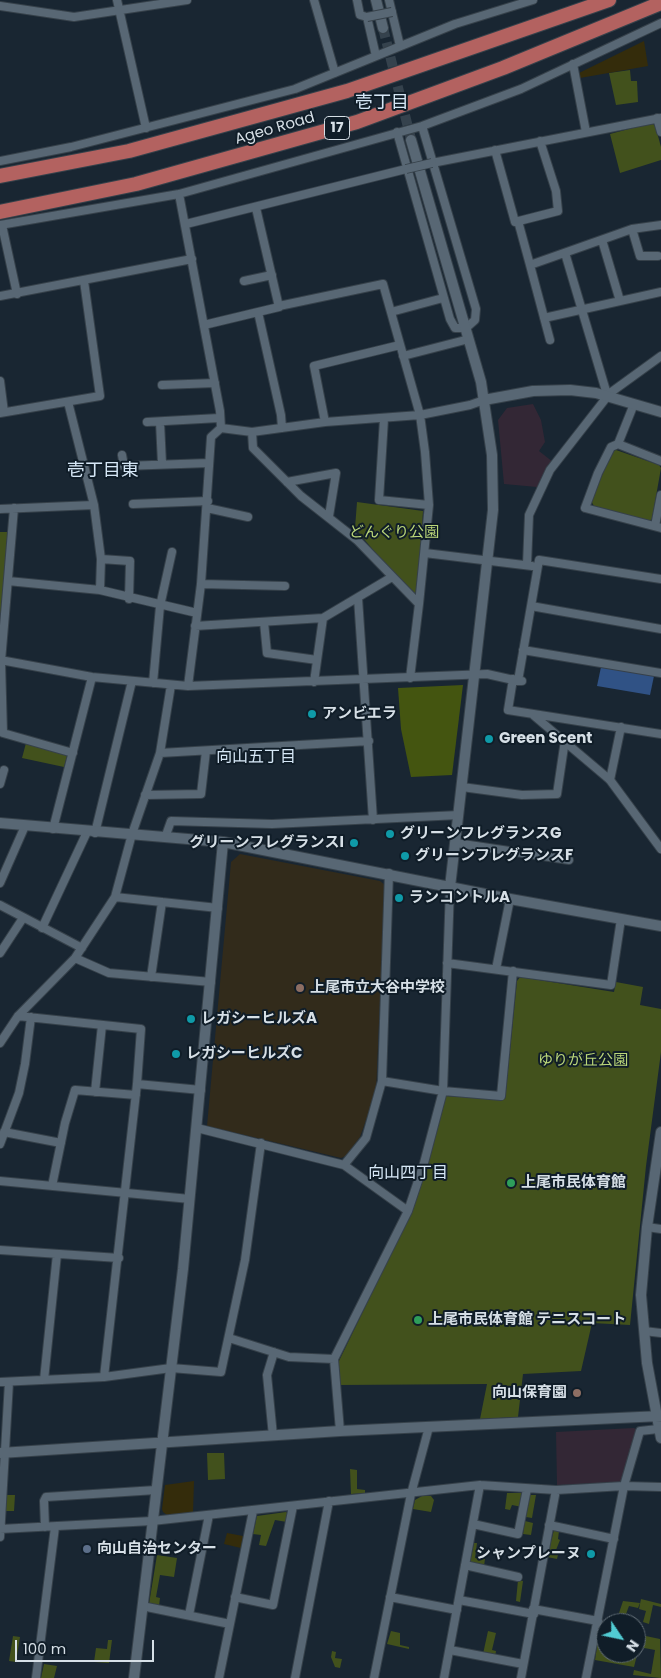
<!DOCTYPE html>
<html>
<head>
<meta charset="utf-8">
<style>
  body { margin:0 }
  #map { position:relative; width:661px; height:1678px; overflow:hidden; background:#192632; font-family:Poppins,sans-serif }
  canvas { display:block }
  .north { position:absolute; left:596px; top:1613px; width:50px; height:50px; box-sizing:border-box; background:#101d28; border:1px solid #5f6b74; border-radius:50%; rotate:124deg; font-size:14px; font-weight:700; line-height:20px; text-align:center; color:#d6dfe6 }
  .north::after { content:''; display:block; margin:auto; width:18px; height:22px; background:#51ccd3; clip-path:polygon(50% 0,100% 100%,50% 72%,0 100%) }
  .scale { position:absolute; left:15px; top:1640px; width:139px; height:22px; box-sizing:border-box; border:2px solid #d6dfe6; border-top:0; padding-left:6px; font-size:15px; line-height:18px; white-space:nowrap; color:#d6dfe6; -webkit-text-stroke:4px #101d28; paint-order:stroke }
</style>
</head>
<body>
<div id="map">
<canvas width="661" height="1678"></canvas>
<div class="north">N</div>
<div class="scale">100 m</div>
</div>
<script>
const g = document.querySelector('canvas').getContext('2d');
g.lineJoin = 'round';
function paint(path, color) { g.fillStyle = color; g.fill(path, 'evenodd'); }
const poly = rows => new Path2D(rows.map(r => 'M' + r).join(''));
function trace(path, color, width, dash) { g.strokeStyle = color; g.lineWidth = width; g.lineCap = dash ? 'butt' : 'round'; g.setLineDash(dash || []); g.stroke(path); }
function drawText(font, color, halo, rows, align = 'center') {
  g.font = font + ' Poppins,"Noto Sans JP",sans-serif'; g.lineWidth = 4; g.setLineDash([]); g.textBaseline = 'middle'; g.strokeStyle = halo; g.fillStyle = color; for (const [text, x, y, turn = 0] of rows) {
    g.save(); g.translate(x, y); g.rotate((+turn || 0) * Math.PI / 180); g.textAlign = isNaN(turn) ? turn : align; if (halo) g.strokeText(text, 0, 0); g.fillText(text, 0, 0); g.restore();
  }
}
const commercial = poly([
  [533,404,541,420,545,442,539,451,553,462,537,487,504,484,498,420,507,408],
  [634,1428,637,1430,623,1482,557,1485,556,1432]
]);
const education = poly([
  [240,854,380,881,385,885,376,1092,360,1137,346,1156,341,1158,207,1126,231,862]
]);
const green = poly([
  [630,70,631,81,637,81,638,102,616,105,609,73],
  [651,123,655,125,661,147,661,160,620,173,610,134],
  [616,450,659,465,661,468,652,519,649,521,594,506,591,501,612,451],
  [357,502,423,511,418,593,412,595,401,584,355,528],
  [0,532,10,532,0,628],
  [26,743,65,753,67,756,64,767,22,758],
  [520,977,614,992,616,982,643,987,640,1005,661,1009,661,1052,646,1166,630,1325,592,1323,581,1371,523,1374,518,1417,480,1419,487,1384,339,1385,338,1363,413,1208,446,1096,505,1099,517,981],
  [207,1453,224,1453,225,1479,208,1480],
  [350,1469,357,1470,357,1489,365,1490,365,1493,351,1494],
  [507,1493,521,1493,522,1507,512,1505,510,1510,505,1509],
  [6,1495,15,1495,14,1511,5,1511],
  [530,1495,536,1495,532,1518,526,1517],
  [422,1496,431,1496,434,1500,431,1512,413,1509,415,1500],
  [286,1512,289,1514,287,1522,275,1520,266,1546,259,1545,261,1535,253,1534,257,1516],
  [525,1521,533,1523,531,1535,523,1534],
  [554,1530,559,1531,558,1539,560,1540,556,1550,559,1551,557,1559,547,1557],
  [474,1543,477,1543,475,1558,485,1559,484,1566,470,1562],
  [157,1555,177,1558,174,1577,160,1575,156,1597,160,1598,159,1606,149,1604],
  [518,1580,523,1581,520,1602,516,1601],
  [641,1599,661,1604,661,1607,653,1605,649,1624,643,1622,646,1611,639,1609],
  [623,1601,640,1603,638,1608,629,1606,626,1614,619,1613],
  [391,1631,400,1633,400,1645,409,1647,409,1649,387,1644],
  [488,1631,496,1633,492,1650,496,1651,495,1657,483,1654],
  [636,1634,660,1639,661,1678,633,1675,634,1670,651,1674,655,1650,639,1647,634,1667,595,1660,598,1640,606,1642,606,1653,636,1653],
  [13,1636,20,1637,16,1662,9,1661],
  [108,1640,112,1640,109,1663,94,1662,96,1648,107,1649],
  [332,1651,336,1652,335,1658,342,1659,340,1668,335,1667,331,1657],
  [44,1664,57,1666,54,1678,41,1678]
]);
const forest = poly([
  [463,685,452,775,411,777,401,729,398,688]
]);
const sand = poly([
  [644,41,648,66,580,78,579,73],
  [194,1481,193,1513,167,1515,163,1512,162,1509,165,1485],
  [227,1533,243,1536,241,1548,224,1544]
]);
const water = poly([
  [601,667,654,676,650,695,597,686]
]);
const tertiaryTunnel = poly([
  [383,28,411,139]
]);
const minor = poly([
  [117,0,146,128],
  [314,0,335,73],
  [357,0,360,15,367,17,376,56],
  [389,0,400,46],
  [0,6,74,17,187,0],
  [573,64,586,132],
  [657,118,661,132],
  [397,132,450,319,455,328,466,328,475,320,476,309,422,126],
  [495,150,515,222,558,211,556,191,540,141],
  [0,161,71,147,295,89,455,24,533,0],
  [432,163,661,118],
  [179,194,220,411,221,428],
  [256,208,279,307,258,312,281,415,282,428],
  [518,221,530,265],
  [186,224,406,169],
  [0,225,179,194,422,126,521,89,661,23],
  [2,225,17,294],
  [632,229,640,256,658,256],
  [602,240,620,301],
  [565,253,606,391,610,393],
  [244,281,272,275],
  [0,296,192,259],
  [279,306,383,284,420,415,425,452,429,505,419,604],
  [391,312,443,298],
  [544,318,661,292],
  [204,325,258,312],
  [550,340,530,265,632,229,661,225],
  [403,356,469,339],
  [0,381,4,412],
  [162,385,215,383],
  [634,404,618,444,661,461],
  [0,413,100,396,84,281],
  [384,419,379,500,429,505],
  [147,422,219,418],
  [160,422,162,464],
  [325,422,314,366,400,345],
  [221,428,252,432,253,448,301,496,357,540,419,604,410,678],
  [252,432,325,422,420,415,470,405,484,400],
  [618,444,611,447,598,473,585,508,661,528],
  [122,455,124,466,209,463],
  [287,482,336,473,329,516],
  [133,504,208,501],
  [14,508,1,661,3,733,73,753],
  [207,508,248,517],
  [0,509,94,505,68,402],
  [655,526,661,495],
  [425,553,532,566],
  [101,559,130,561,129,599],
  [527,565,529,515,550,470,610,393,661,356],
  [8,581,100,590,101,559,94,505],
  [201,584,285,586],
  [100,590,197,613],
  [358,598,373,820],
  [531,606,661,629],
  [264,622,267,653,317,660],
  [195,626,323,618],
  [523,650,661,673],
  [0,660,92,677,188,686,487,674,518,681],
  [513,679,508,710,661,734],
  [522,681,518,681,539,560,661,579],
  [314,682,323,618,392,577],
  [153,683,160,606,172,552],
  [188,686,201,584,211,437,221,428],
  [532,714,610,780,661,849],
  [160,753,369,741],
  [610,780,621,727],
  [0,784,4,770],
  [462,787,522,795,557,794,565,740],
  [145,795,201,794,206,751],
  [53,829,92,677],
  [95,833,132,681],
  [166,835,171,821,272,824,459,815],
  [456,843,569,860],
  [0,883,25,826],
  [115,897,218,908],
  [0,905,82,948],
  [42,928,87,832],
  [0,953,23,918],
  [75,958,109,973,211,982],
  [447,963,611,985,621,919],
  [496,969,510,899],
  [151,977,162,902],
  [18,1016,141,1029,137,1084,104,1377],
  [0,1043,18,1016,75,958,115,897,132,834,160,753,171,685],
  [382,1081,443,1091,501,1096,513,971],
  [137,1084,201,1090],
  [95,1092,102,1025],
  [197,1128,344,1165,408,1211],
  [4,1132,61,1143],
  [0,1144,19,1093,25,1064,31,1017],
  [344,1165,366,1138,382,1081,389,873],
  [0,1181,190,1199],
  [52,1186,65,1123,75,1090,136,1095],
  [647,1227,661,1229],
  [0,1250,119,1258],
  [644,1331,661,1333],
  [229,1338,289,1357,334,1359],
  [44,1380,57,1254],
  [0,1382,104,1377,171,1368,221,1372,245,1260,261,1143],
  [340,1431,334,1359,408,1211,424,1163,443,1091,450,887],
  [273,1436,267,1375,274,1352],
  [473,1524,518,1534,527,1489],
  [549,1525,614,1539],
  [45,1527,44,1501,46,1497,156,1490],
  [0,1529,152,1521,480,1485,556,1490,624,1486,661,1487],
  [0,1537,9,1382],
  [465,1565,518,1577],
  [235,1597,273,1605,293,1506],
  [390,1597,457,1610],
  [459,1600,534,1614],
  [142,1606,230,1624],
  [533,1609,598,1621],
  [189,1615,209,1515],
  [450,1650,523,1664],
  [36,1678,55,1527],
  [219,1678,253,1511],
  [295,1678,329,1501],
  [374,1678,411,1494,429,1427],
  [444,1678,480,1485],
  [521,1678,556,1490],
  [586,1678,624,1486,640,1431,658,1429]
]);
const tertiary = poly([
  [376,0,383,28],
  [411,140,481,382,492,455,493,510,450,887],
  [484,400,533,391,570,390,596,393,661,412],
  [0,823,223,842,510,899,661,926],
  [661,1132,647,1227,641,1295,647,1363,661,1438],
  [0,1453,340,1431,661,1416],
  [134,1678,183,1269,223,842]
]);
const trunk = poly([
  [0,176,129,151,347,91,609,0],
  [0,212,136,184,357,122,503,68,661,3]
]);
const minorBridge = poly([
  [367,17,392,12],
  [406,169,432,163]
]);
const markers = [
  [312,714,5,"#0f9aa8"],
  [489,739,5,"#0f9aa8"],
  [390,834,5,"#0f9aa8"],
  [354,843,5,"#0f9aa8"],
  [405,856,5,"#0f9aa8"],
  [399,898,5,"#0f9aa8"],
  [300,988,5,"#8d6e63"],
  [191,1019,5,"#0f9aa8"],
  [176,1054,5,"#0f9aa8"],
  [511,1183,5,"#2e9e5b"],
  [418,1320,5,"#2e9e5b"],
  [577,1393,5,"#8d6e63"],
  [87,1549,5,"#5c6f8a"],
  [591,1554,5,"#0f9aa8"]
];
const shields = [
  [337,128,25]
];
const shieldNames = [
  ["17",337,128]
];
const streetNames = [
  ["Ageo Road",275,129,-16]
];
const parkNames = [
  ["どんぐり公園",394,533],
  ["ゆりが丘公園",583,1061]
];
const poiNames = [
  ["アンビエラ",322,714],
  ["Green Scent",499,739],
  ["グリーンフレグランスG",400,834],
  ["グリーンフレグランスI",344,843,"right"],
  ["グリーンフレグランスF",415,856],
  ["ランコントルA",409,898],
  ["上尾市立大谷中学校",310,988],
  ["レガシーヒルズA",201,1019],
  ["レガシーヒルズC",186,1054],
  ["上尾市民体育館",521,1183],
  ["上尾市民体育館 テニスコート",428,1320],
  ["向山保育園",567,1393,"right"],
  ["向山自治センター",97,1549],
  ["シャンプレーヌ",581,1554,"right"]
];
const neighbourhoodNames = [
  ["向山五丁目",256,758],
  ["向山四丁目",408,1174]
];
const quarterNames = [
  ["壱丁目",382,103],
  ["壱丁目東",103,471]
];
paint(commercial, '#332735');
paint(education, '#322b1b');
paint(green, '#42511c');
paint(forest, '#445510');
paint(sand, '#342c0b');
paint(water, '#305285');
trace(tertiaryTunnel, '#35424d', 10, [10, 5]);
trace(minor, '#36414a', 10);
trace(tertiary, '#36414a', 12);
trace(trunk, '#36414a', 16);
trace(minor, '#586774', 8);
trace(tertiary, '#586774', 10);
trace(trunk, '#b36260', 14);
trace(minorBridge, '#36414a', 10, []);
trace(minorBridge, '#586774', 8);
for (const [x, y, r, color] of markers) { const dot = new Path2D(); dot.arc(x, y, r, 0, 2 * Math.PI); g.fillStyle = color; g.fill(dot); trace(dot, '#101d28', 2); }
for (const [x, y, w] of shields) { const box = new Path2D(); box.roundRect(x - w / 2, y - 11.5, w, 23, 4); g.fillStyle = '#101d28'; g.fill(box); trace(box, '#d6dfe6', 1); }
drawText('bold 14px', '#d6dfe6', null, shieldNames);
drawText('15px', '#d6dfe6', '#101d28', streetNames);
drawText('15px', '#bad679', '#101d28', parkNames);
drawText('bold 15px', '#d6dfe6', '#101d28', poiNames, 'left');
drawText('16px', '#d6e7f6', '#101d28', neighbourhoodNames);
drawText('18px', '#d6e7f6', '#101d28', quarterNames);
</script>
</body>
</html>
